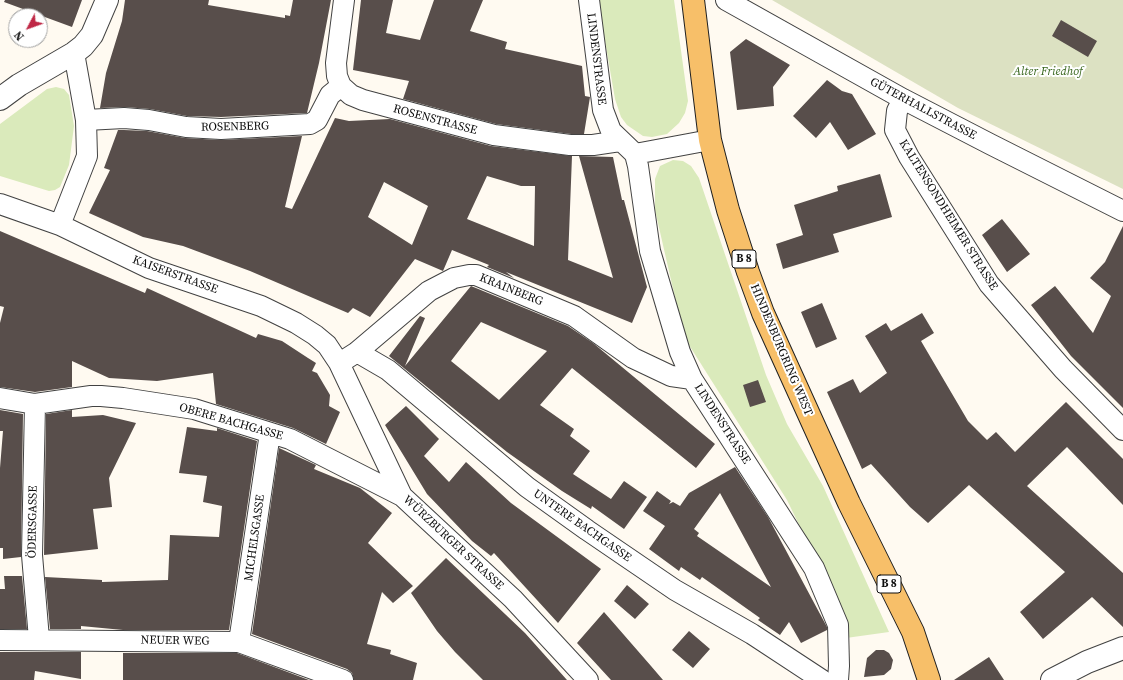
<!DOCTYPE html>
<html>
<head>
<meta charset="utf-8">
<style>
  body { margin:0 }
  #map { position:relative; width:1123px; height:680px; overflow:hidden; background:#fffaf1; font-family:"Source Serif 4",serif }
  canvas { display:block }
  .north { position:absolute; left:8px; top:8px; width:40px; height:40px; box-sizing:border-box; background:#fff; border:1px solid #9f9f9f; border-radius:50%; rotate:229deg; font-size:11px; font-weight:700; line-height:16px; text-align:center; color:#0f0f0f }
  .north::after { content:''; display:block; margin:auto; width:14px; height:18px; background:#bf2745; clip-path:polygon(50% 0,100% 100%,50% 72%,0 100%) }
</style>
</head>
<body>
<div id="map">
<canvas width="1123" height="680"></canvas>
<div class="north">N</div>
</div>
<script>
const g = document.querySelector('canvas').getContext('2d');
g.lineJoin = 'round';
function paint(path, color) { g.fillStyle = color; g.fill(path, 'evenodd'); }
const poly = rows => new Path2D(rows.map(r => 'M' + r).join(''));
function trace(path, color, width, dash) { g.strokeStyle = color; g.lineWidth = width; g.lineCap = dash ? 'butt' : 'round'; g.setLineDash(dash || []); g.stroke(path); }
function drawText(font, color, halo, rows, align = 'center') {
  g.font = font + ' "Source Serif 4",serif'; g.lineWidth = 4; g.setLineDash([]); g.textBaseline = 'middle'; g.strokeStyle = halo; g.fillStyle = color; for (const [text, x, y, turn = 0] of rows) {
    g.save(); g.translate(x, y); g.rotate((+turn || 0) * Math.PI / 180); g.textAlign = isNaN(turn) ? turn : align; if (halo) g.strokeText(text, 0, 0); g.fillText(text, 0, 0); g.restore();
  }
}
const green = poly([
  [598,0,674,0,688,101,685,113,679,123,667,134,652,137,643,136,627,125,621,117,615,99],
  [56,87,64,89,69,95,74,126,69,165,60,187,55,190,49,191,0,176,0,124,47,89],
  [673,160,683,161,691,166,699,178,766,375,787,424,823,486,889,632,846,638,818,564,787,500,689,345,679,315,655,210,655,179,660,166]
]);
const cemetery = poly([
  [772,0,1123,0,1123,189,958,108]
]);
const building = poly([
  [5,0,82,0,72,27,4,2],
  [125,0,209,0,208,5,285,18,285,15,290,16,293,0,331,0,319,63,307,113,221,117,187,116,150,109,125,107,100,108,106,73,122,21],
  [361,0,393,0,386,33,420,40,434,0,483,0,470,31,507,42,505,49,582,66,585,96,590,97,584,134,571,134,496,124,403,99,409,81,353,70],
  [1061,20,1097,41,1088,57,1052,36],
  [746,39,790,65,773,87,774,106,737,110,730,52],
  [827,80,842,91,852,94,876,134,848,150,830,122,816,138,793,116],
  [335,118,349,121,390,119,491,146,572,156,568,260,613,278,579,156,613,157,622,200,624,200,647,287,632,323,506,272,514,278,487,267,489,265,452,250,443,271,415,259,370,317,353,308,348,313,250,271,183,246,143,237,89,213,110,170,104,168,118,130,124,130,147,131,185,138,220,140,302,136,285,207,292,209],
  [487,176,521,186,535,186,534,246,467,219],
  [384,182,428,206,412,245,368,217],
  [880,174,892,217,833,234,839,252,783,269,776,244,803,235,794,205,838,191,837,186],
  [1002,219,1030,254,1007,272,982,235],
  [1123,226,1123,408,1071,356,1031,305,1055,286,1093,333,1111,296,1090,278,1105,262],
  [0,231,145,293,147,288,256,338,258,334,282,341,308,358,316,363,312,371,317,373,330,395,329,406,340,412,326,444,293,428,216,404,213,373,157,381,109,378,72,361,72,387,35,392,0,387,0,323,4,307,0,306],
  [471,286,568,326,593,343,715,444,696,468,572,368,540,405,574,429,570,436,590,451,573,474,611,499,624,481,647,497,624,529,592,506,591,509,562,491,507,452,389,356,420,316,425,318,405,366],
  [481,322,547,351,499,400,451,361],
  [822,303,837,339,816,348,801,312],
  [922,313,934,333,921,341,968,421,987,440,996,432,1015,452,1066,402,1123,459,1123,505,1067,447,1027,486,1123,573,1123,627,1092,597,1043,639,1020,612,1065,572,969,485,928,523,910,507,871,464,862,469,827,392,853,379,860,393,887,373,865,336,886,323,891,331],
  [758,380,766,402,750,407,743,385],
  [406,406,439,439,424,456,449,482,466,462,511,503,601,569,558,623,494,553,491,556,472,541,427,494,385,425],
  [0,410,23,414,21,557,3,559,3,548,0,548,0,468,3,431,0,431],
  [72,410,72,417,103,415,136,423,109,478,112,507,93,509,98,549,44,555,46,414],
  [187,427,217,431,217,428,257,441,229,630,123,630,81,626,81,629,50,629,45,577,102,580,102,582,168,580,170,535,219,537,222,506,203,502,207,476,179,473],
  [279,448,316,465,314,469,360,488,392,513,368,543,413,586,393,603,382,592,367,644,391,650,390,654,417,663,413,680,354,680,352,673,347,669,252,634],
  [735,467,768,517,827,627,827,630,801,643,789,622,780,635,758,620,760,618,702,577,700,580,681,567,679,571,649,549,665,526,643,511,657,491,671,501,669,504,673,502,680,506,689,493],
  [720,493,771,587,697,536,699,533,694,529],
  [446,558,525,633,567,680,483,680,455,652,437,631,411,593],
  [4,576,22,576,27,629,0,629,0,589,5,589],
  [627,585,649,604,635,619,614,601],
  [604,612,651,666,663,680,611,680,577,643],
  [689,631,710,649,693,668,672,650],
  [876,650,884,650,889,653,893,660,891,669,884,675,864,677,867,658],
  [0,652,81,652,81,679,35,671,34,680,0,680],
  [123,653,237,653,309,680,123,680],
  [989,657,1004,680,954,680]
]);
const minor = poly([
  [344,0,336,63,337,76,341,86,351,95,363,100,494,135,570,145,593,145,620,141],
  [589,0,603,110,611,131,635,154,638,166,650,251,680,352,692,379,814,568,838,625,839,666,838,680],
  [726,0,903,99,990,144,1123,211],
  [903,99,897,111,895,130,909,157,989,284,1063,369,1123,430],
  [86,120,124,118,149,120,186,127,221,129,310,124,317,120,330,95,341,86],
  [635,154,710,140],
  [0,204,60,225,149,268,261,306,296,323,315,335,327,345,339,363,402,496,513,599,588,680],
  [60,225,87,156,86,120,74,53],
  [357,352,388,370,527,487,587,530,675,590,752,634,822,680],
  [346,359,357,352,429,291,454,278,469,275,476,275,574,316,633,358,671,376,692,379],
  [0,398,35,404,91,396,101,396,123,398,194,409,290,439,402,496],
  [35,404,32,555,39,639],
  [0,640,239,642,343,680],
  [239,642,270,433]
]);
const tertiary = poly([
  [0,99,19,85,74,53,83,46,92,35,107,0],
  [1052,680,1087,662,1123,648]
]);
const primary = poly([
  [693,0,710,140,728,210,748,272,763,313,849,503,913,632,929,680]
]);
const shields = [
  [744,259,24],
  [889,584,24]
];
const shieldNames = [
  ["B 8",744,259],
  ["B 8",889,584]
];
const streetNames = [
  ["LINDENSTRASSE",596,59,83],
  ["GÜTERHALLSTRASSE",923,109,28],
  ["ROSENSTRASSE",435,120,15],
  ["ROSENBERG",235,127,-1],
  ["KALTENSONDHEIMER STRASSE",948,215,58],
  ["KAISERSTRASSE",175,275,20],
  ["KRAINBERG",511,290,22],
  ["HINDENBURGRING WEST",781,350,67],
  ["OBERE BACHGASSE",231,422,16],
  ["LINDENSTRASSE",722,424,57],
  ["ÖDERSGASSE",33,522,-89],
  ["UNTERE BACHGASSE",582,526,35],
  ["MICHELSGASSE",255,538,-82],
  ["WÜRZBURGER STRASSE",453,543,43],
  ["NEUER WEG",175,641,1]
];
const parkNames = [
  ["Alter Friedhof",1048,72]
];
paint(green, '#daeabb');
paint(cemetery, '#dce1c2');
paint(building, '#584e4b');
trace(minor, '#424242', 22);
trace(tertiary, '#424242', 24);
trace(primary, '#202020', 24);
trace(minor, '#fff', 20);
trace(tertiary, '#fff', 22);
trace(primary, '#f7bf69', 22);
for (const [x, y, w] of shields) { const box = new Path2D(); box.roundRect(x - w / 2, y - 9, w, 18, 3); g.fillStyle = '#fff'; g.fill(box); trace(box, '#0f0f0f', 1); }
drawText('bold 11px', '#0f0f0f', null, shieldNames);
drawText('12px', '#0f0f0f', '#fff', streetNames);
drawText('italic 12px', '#39671f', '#fff', parkNames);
</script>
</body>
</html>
